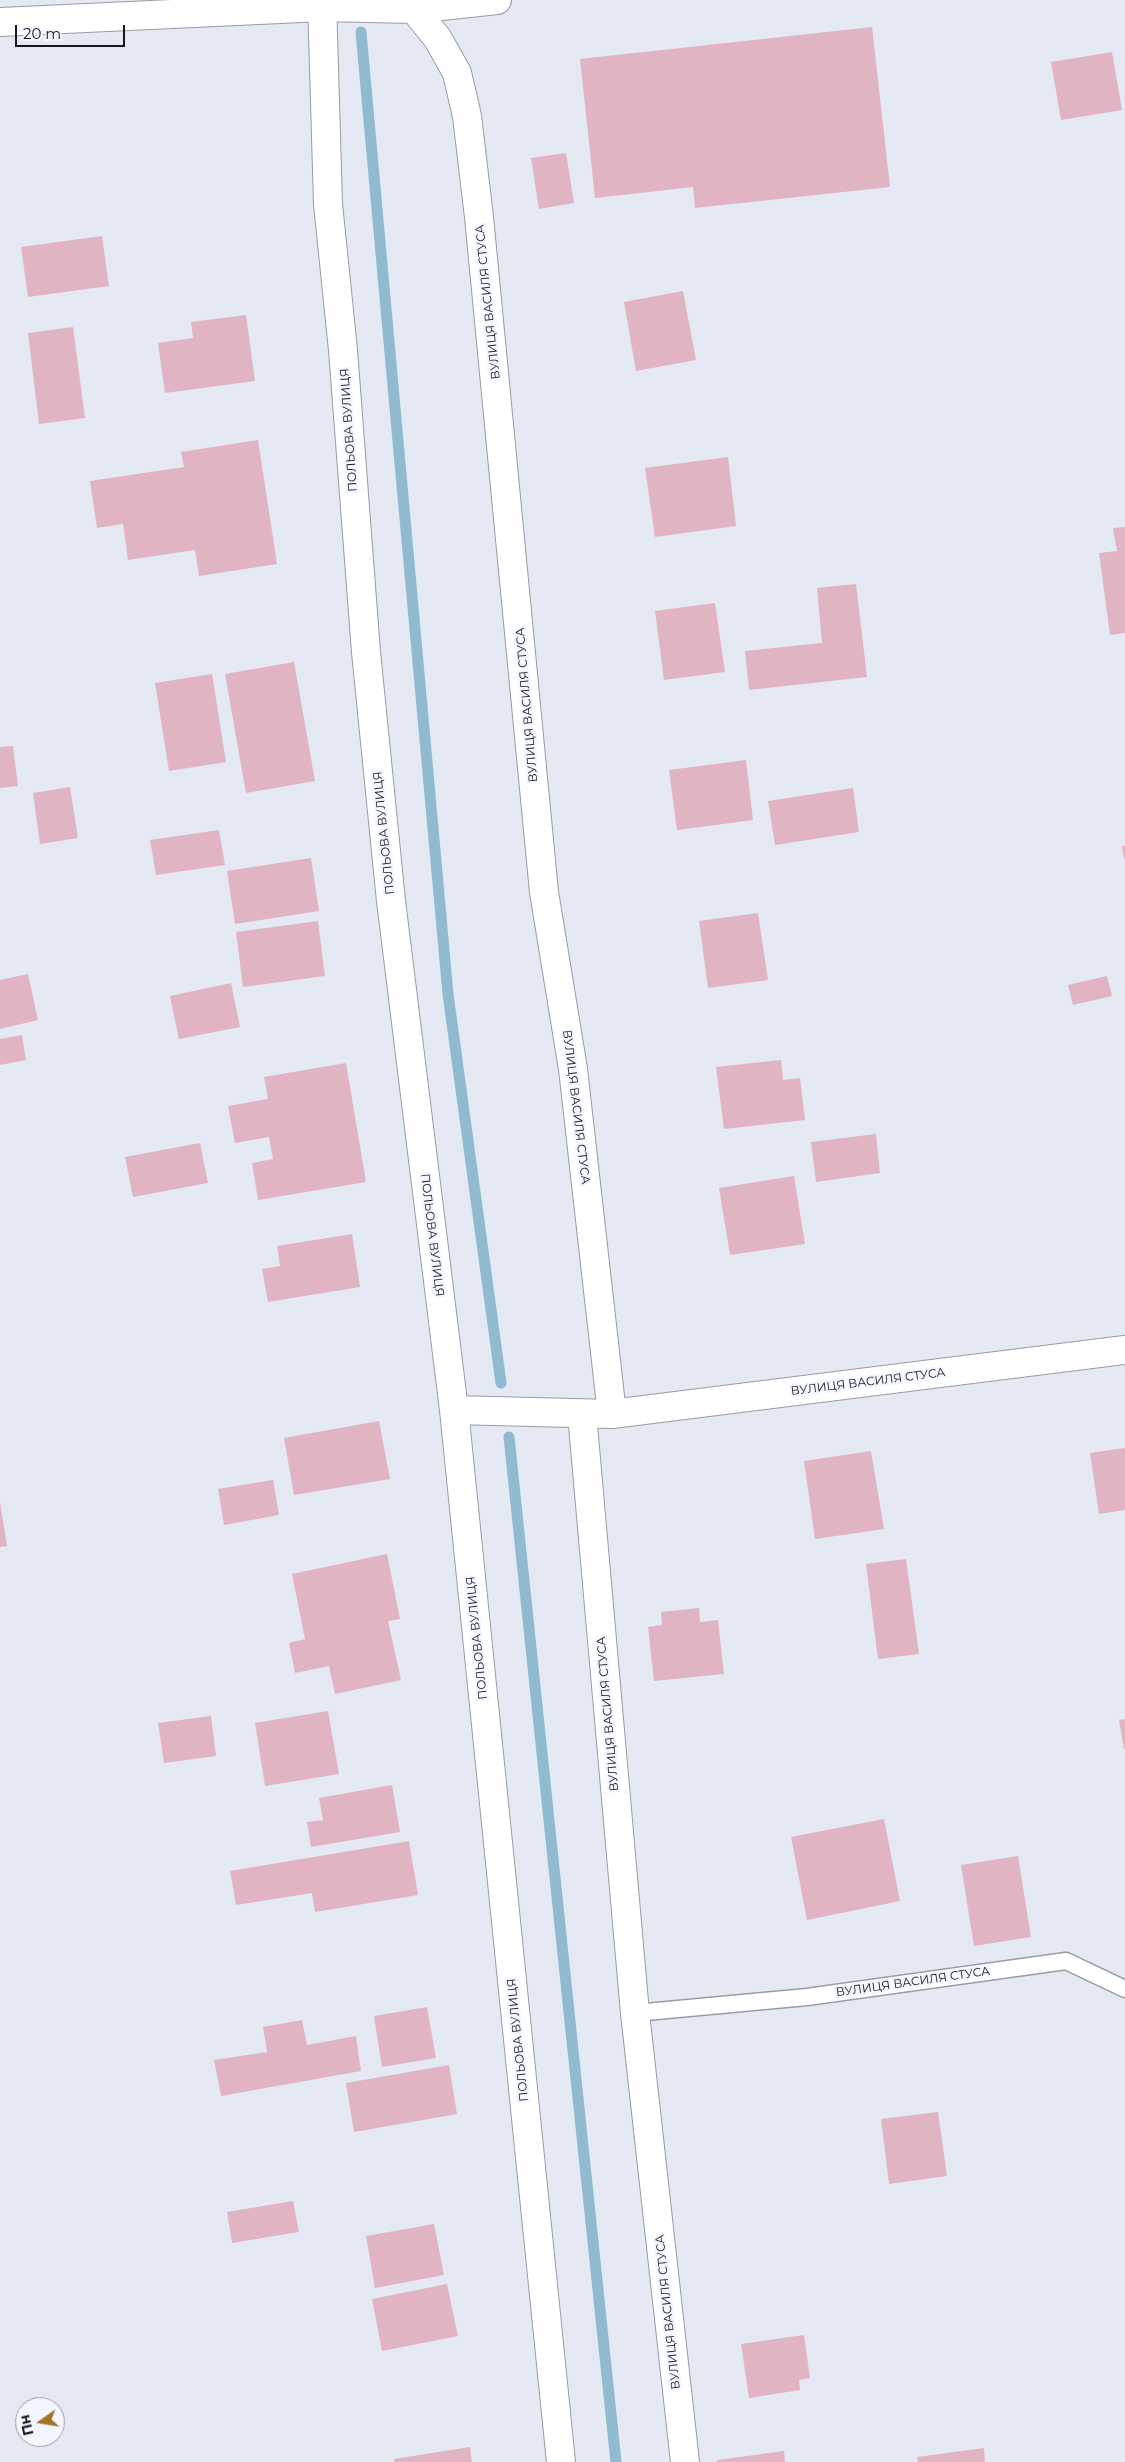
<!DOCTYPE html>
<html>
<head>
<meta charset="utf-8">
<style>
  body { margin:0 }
  #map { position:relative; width:1125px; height:2462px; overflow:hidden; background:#e5e9f3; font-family:Montserrat,sans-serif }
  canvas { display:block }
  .north { position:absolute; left:15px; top:2397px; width:50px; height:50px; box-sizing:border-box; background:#f3f6fe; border:1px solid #9b9da3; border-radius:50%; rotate:257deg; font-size:14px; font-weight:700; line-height:20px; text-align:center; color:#16181b }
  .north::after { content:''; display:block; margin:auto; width:18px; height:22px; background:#a47329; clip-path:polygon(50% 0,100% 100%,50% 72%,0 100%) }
  .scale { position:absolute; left:15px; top:25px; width:110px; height:22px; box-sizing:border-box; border:2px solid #16181b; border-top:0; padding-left:6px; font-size:15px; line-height:18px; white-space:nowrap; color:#16181b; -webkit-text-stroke:4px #f3f6fe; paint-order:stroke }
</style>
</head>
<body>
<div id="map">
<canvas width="1125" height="2462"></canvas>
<div class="north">Пн</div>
<div class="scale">20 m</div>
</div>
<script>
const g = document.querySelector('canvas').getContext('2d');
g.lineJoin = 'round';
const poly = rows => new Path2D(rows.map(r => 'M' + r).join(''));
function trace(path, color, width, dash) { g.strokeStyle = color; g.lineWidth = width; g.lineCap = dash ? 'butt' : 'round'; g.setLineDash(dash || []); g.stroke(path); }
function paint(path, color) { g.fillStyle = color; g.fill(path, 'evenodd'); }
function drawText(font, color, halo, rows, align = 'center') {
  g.font = font + ' Montserrat,sans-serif'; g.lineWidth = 5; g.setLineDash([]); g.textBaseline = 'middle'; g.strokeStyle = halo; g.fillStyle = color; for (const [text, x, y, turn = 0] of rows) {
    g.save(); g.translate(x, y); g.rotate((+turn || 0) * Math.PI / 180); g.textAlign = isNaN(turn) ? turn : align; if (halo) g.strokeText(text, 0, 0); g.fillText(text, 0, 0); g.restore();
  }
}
const stream = poly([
  [361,32,448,994,501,1383],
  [509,1437,616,2462]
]);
const building = poly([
  [872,27,890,187,695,208,693,187,595,198,580,59],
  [1112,52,1122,110,1061,120,1051,62],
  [566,153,574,203,539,209,531,158],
  [102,236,109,286,28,297,21,247],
  [683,291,696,360,636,371,624,302],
  [246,315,255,381,165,393,158,343,193,338,191,322],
  [73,327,85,418,39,424,28,333],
  [258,440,277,564,199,576,195,550,128,560,123,524,97,528,90,481,184,467,181,452],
  [728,457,736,526,655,537,645,468],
  [1125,527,1125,633,1110,635,1099,553,1117,551,1113,528],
  [856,584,867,677,749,690,745,651,822,643,817,588],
  [715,603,725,672,664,680,655,611],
  [294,662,315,781,246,793,225,674],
  [212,674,226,762,169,771,155,683],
  [13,746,18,786,0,788,0,747],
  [746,760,753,820,677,830,669,770],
  [70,787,78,838,40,844,33,793],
  [853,788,859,832,775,845,768,801],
  [219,830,225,865,156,875,150,840],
  [1122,846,1125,846,1125,859,1124,859],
  [311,858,319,911,235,924,227,871],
  [758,913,768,980,708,988,699,921],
  [318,921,325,976,243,987,236,932],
  [28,974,38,1020,0,1029,0,980],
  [1107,976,1112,996,1073,1005,1068,985],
  [231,983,240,1027,179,1039,170,996],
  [22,1035,26,1060,0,1065,0,1039],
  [781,1060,783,1080,800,1078,805,1120,724,1129,716,1067],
  [346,1063,366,1182,258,1200,252,1163,273,1159,269,1137,235,1143,228,1106,268,1099,264,1077],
  [876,1134,880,1173,816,1182,811,1142],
  [200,1143,208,1183,133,1197,125,1157],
  [794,1176,805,1244,730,1255,719,1188],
  [352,1234,360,1287,268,1302,262,1269,280,1266,277,1246],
  [379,1421,390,1479,294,1495,284,1438],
  [1125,1448,1125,1510,1099,1514,1090,1453],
  [871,1451,884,1529,815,1539,804,1461],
  [273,1480,279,1515,224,1525,218,1489],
  [0,1502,7,1546,0,1547],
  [387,1554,400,1619,388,1621,401,1680,335,1694,329,1666,295,1673,289,1643,305,1639,292,1574],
  [906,1559,919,1654,878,1659,866,1564],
  [699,1608,700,1622,718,1620,724,1674,654,1681,648,1627,662,1625,661,1612],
  [328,1711,339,1774,265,1786,255,1723],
  [211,1716,216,1756,164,1763,158,1723],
  [1125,1719,1125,1749,1124,1749,1119,1720],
  [392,1785,400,1832,311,1847,307,1822,323,1820,319,1798],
  [884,1819,900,1901,807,1920,791,1837],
  [409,1841,418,1895,315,1912,312,1893,236,1905,230,1871],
  [1018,1856,1031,1937,974,1946,961,1865],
  [427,2007,436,2058,382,2067,374,2016],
  [302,2020,307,2045,356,2036,361,2071,221,2096,214,2060,267,2052,263,2027],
  [449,2065,457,2114,354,2132,346,2083],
  [938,2112,947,2176,889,2184,881,2119],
  [293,2201,299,2232,232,2243,227,2212],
  [434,2224,444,2275,375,2288,366,2236],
  [447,2284,458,2336,382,2351,372,2299],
  [804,2335,810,2378,799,2380,800,2390,749,2398,741,2344],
  [470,2447,472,2462,394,2462,394,2459],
  [984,2448,985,2462,918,2462,917,2457],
  [784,2451,785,2462,717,2462,717,2460]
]);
const lane = poly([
  [635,2013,807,1997,1066,1961,1125,1989]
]);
const street = poly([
  [322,0,328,204,343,350,366,652,391,901,454,1410,561,2462],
  [414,9,438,39,457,73,467,116,479,217,544,892,573,1069,612,1414],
  [0,22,323,7,414,9,497,0],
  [454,1410,612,1414,1125,1350],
  [582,1414,635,2013,685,2462]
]);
const streetNames = [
  ["ВУЛИЦЯ ВАСИЛЯ СТУСА",488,302,-96],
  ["ПОЛЬОВА ВУЛИЦЯ",349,430,-94],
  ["ВУЛИЦЯ ВАСИЛЯ СТУСА",527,705,-95],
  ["ПОЛЬОВА ВУЛИЦЯ",384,833,-96],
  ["ВУЛИЦЯ ВАСИЛЯ СТУСА",576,1107,83],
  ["ПОЛЬОВА ВУЛИЦЯ",432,1235,83],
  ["ВУЛИЦЯ ВАСИЛЯ СТУСА",868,1382,-7],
  ["ПОЛЬОВА ВУЛИЦЯ",477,1638,-96],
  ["ВУЛИЦЯ ВАСИЛЯ СТУСА",608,1714,-95],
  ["ВУЛИЦЯ ВАСИЛЯ СТУСА",913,1982,-8],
  ["ПОЛЬОВА ВУЛИЦЯ",518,2040,-96],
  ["ВУЛИЦЯ ВАСИЛЯ СТУСА",668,2312,-96]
];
trace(stream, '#90bad0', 11);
paint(building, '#e0b4c2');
trace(lane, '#999ca6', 19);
trace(street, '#999ca6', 30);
trace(lane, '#fff', 16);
trace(street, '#fff', 28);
drawText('12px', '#16181b', '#f3f6fe', streetNames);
</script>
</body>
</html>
